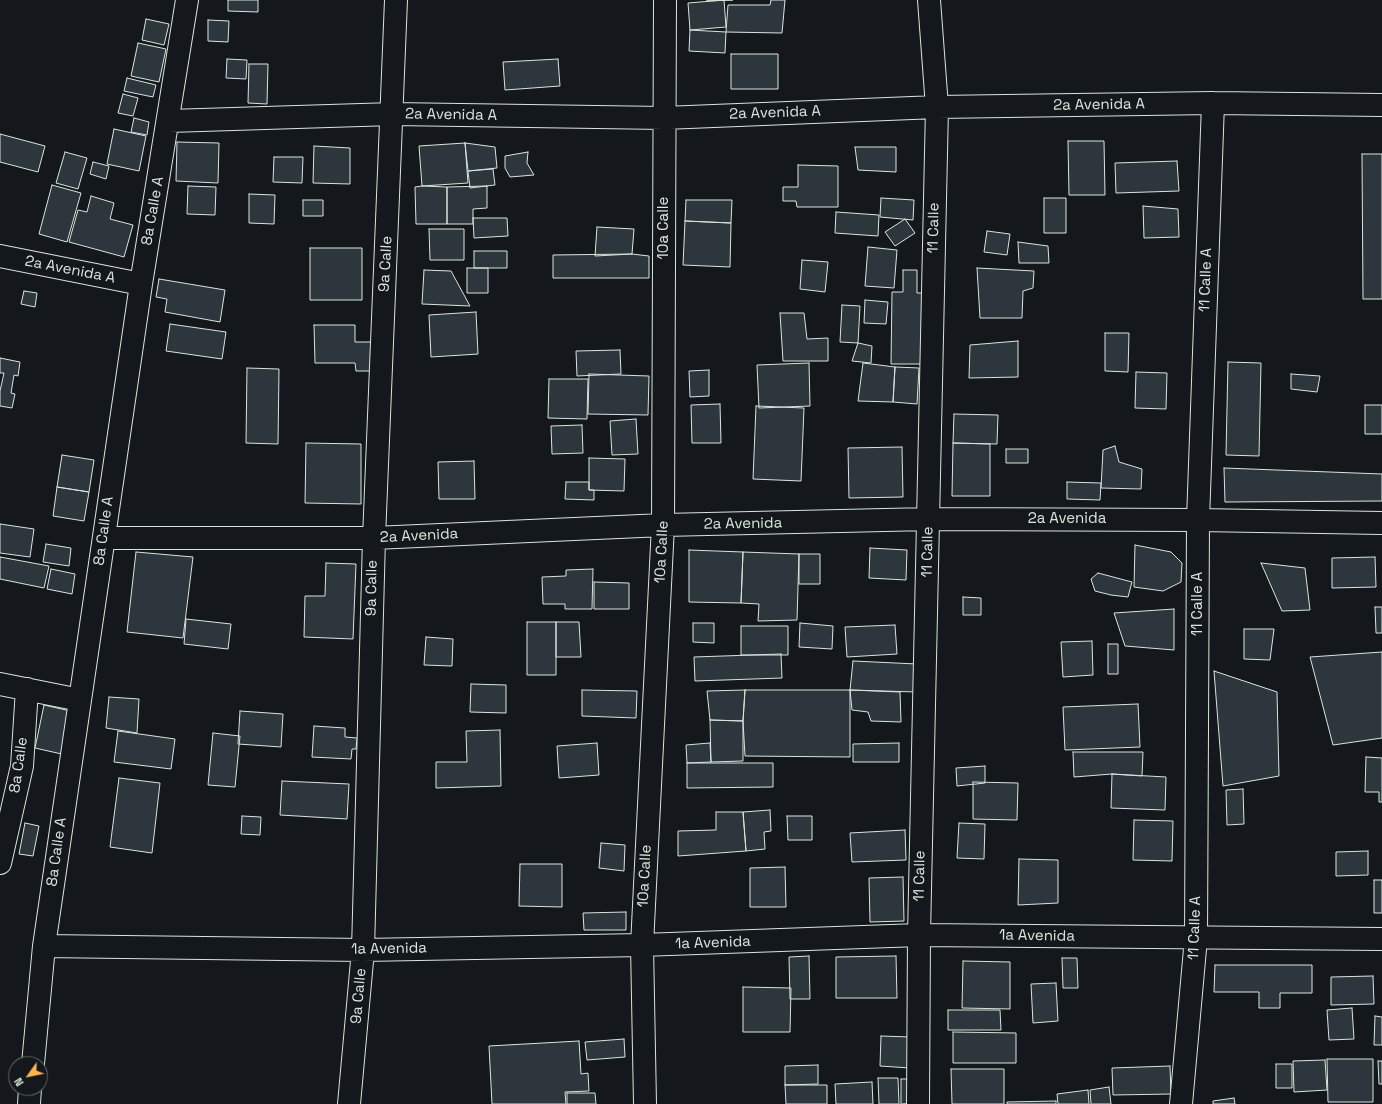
<!DOCTYPE html>
<html>
<head>
<meta charset="utf-8">
<style>
  body { margin:0 }
  #map { position:relative; width:1382px; height:1104px; overflow:hidden; background:#14181c; font-family:"Space Grotesk",sans-serif }
  canvas { display:block }
  .north { position:absolute; left:8px; top:1056px; width:40px; height:40px; box-sizing:border-box; background:#14181c; border:1px solid #626a69; border-radius:50%; rotate:237deg; font-size:11px; font-weight:700; line-height:16px; text-align:center; color:#d8e6dc }
  .north::after { content:''; display:block; margin:auto; width:14px; height:18px; background:#ffb74d; clip-path:polygon(50% 0,100% 100%,50% 72%,0 100%) }
</style>
</head>
<body>
<div id="map">
<canvas width="1382" height="1104"></canvas>
<div class="north">N</div>
</div>
<script>
const g = document.querySelector('canvas').getContext('2d');
g.lineJoin = 'round';
function paint(path, color) { g.fillStyle = color; g.fill(path, 'evenodd'); }
const poly = rows => new Path2D(rows.map(r => 'M' + r).join(''));
function trace(path, color, width, dash) { g.strokeStyle = color; g.lineWidth = width; g.lineCap = dash ? 'butt' : 'round'; g.setLineDash(dash || []); g.stroke(path); }
function drawText(font, color, halo, rows, align = 'center') {
  g.font = font + ' "Space Grotesk",sans-serif'; g.lineWidth = 3; g.setLineDash([]); g.textBaseline = 'middle'; g.strokeStyle = halo; g.fillStyle = color; for (const [text, x, y, turn = 0] of rows) {
    g.save(); g.translate(x, y); g.rotate((+turn || 0) * Math.PI / 180); g.textAlign = isNaN(turn) ? turn : align; if (halo) g.strokeText(text, 0, 0); g.fillText(text, 0, 0); g.restore();
  }
}
const building = poly([
  [228,0,258,0,258,12,228,11,228,0],
  [707,0,733,0,707,1,707,0],
  [724,0,726,27,690,30,688,3,724,0],
  [771,0,785,0,782,33,726,32,728,5,770,5,771,0],
  [146,19,169,24,164,45,142,40,146,19],
  [208,20,229,21,228,42,208,41,208,20],
  [690,30,726,32,725,53,689,51,690,30],
  [138,43,166,49,159,82,131,76,138,43],
  [731,54,778,54,778,89,731,89,731,54],
  [227,59,247,60,246,79,226,78,227,59],
  [558,59,560,86,505,90,503,62,558,59],
  [249,64,268,64,267,104,248,103,249,64],
  [127,78,156,85,153,97,124,91,127,78],
  [123,94,138,98,133,116,118,113,123,94],
  [134,118,149,122,147,135,131,132,134,118],
  [114,129,146,136,139,171,107,164,114,129],
  [0,134,45,146,38,172,0,162,0,134],
  [1068,141,1104,141,1105,195,1069,195,1068,141],
  [177,142,219,143,218,183,176,181,177,142],
  [465,143,495,147,497,168,468,171,465,143],
  [465,143,468,183,422,186,419,146,465,143],
  [314,146,350,148,350,184,313,183,314,146],
  [855,147,896,147,896,172,858,170,855,147],
  [65,152,87,158,78,189,56,183,65,152],
  [528,152,527,163,534,175,510,177,505,168,505,156,528,152],
  [1362,154,1382,154,1382,299,1363,299,1362,154],
  [274,157,303,157,302,183,273,182,274,157],
  [1177,161,1179,191,1116,193,1115,163,1177,161],
  [93,162,109,166,106,179,90,174,93,162],
  [798,165,838,166,838,207,797,207,796,201,783,201,783,187,798,187,798,165],
  [493,169,495,185,470,188,468,171,493,169],
  [52,185,81,193,67,242,39,234,52,185],
  [188,186,216,187,215,215,187,214,188,186],
  [422,186,447,187,447,224,416,224,415,187,422,186],
  [487,186,487,208,473,209,473,224,447,224,447,187,487,186],
  [249,194,275,195,274,224,249,223,249,194],
  [91,196,114,203,110,219,133,225,124,257,69,242,78,210,87,212,91,196],
  [881,198,914,200,913,220,880,217,881,198],
  [1044,198,1066,198,1066,233,1044,233,1044,198],
  [303,200,323,200,323,216,303,216,303,200],
  [686,200,732,200,731,223,685,221,686,200],
  [1143,206,1178,209,1179,237,1144,238,1143,206],
  [836,212,879,215,878,236,835,233,836,212],
  [473,218,507,218,508,236,474,238,473,218],
  [905,219,915,233,895,246,885,232,905,219],
  [685,221,731,223,730,267,683,265,685,221],
  [597,227,634,229,632,254,595,256,597,227],
  [429,229,464,229,464,260,430,260,429,229],
  [987,231,1010,234,1007,255,984,252,987,231],
  [1018,242,1048,246,1049,263,1019,263,1018,242],
  [868,247,897,250,894,288,865,286,868,247],
  [310,248,362,248,362,300,310,300,310,248],
  [474,251,507,251,507,268,474,268,474,251],
  [632,254,649,256,649,278,553,278,553,255,632,254],
  [802,260,828,262,825,292,800,289,802,260],
  [467,268,488,268,488,293,467,293,467,268],
  [977,268,1034,271,1033,288,1023,291,1022,318,980,318,977,268],
  [424,270,451,271,470,306,422,304,424,270],
  [903,270,917,270,917,293,925,293,924,366,920,364,891,364,892,292,903,292,903,270],
  [159,279,225,290,220,322,165,312,167,299,156,297,159,279],
  [24,291,37,293,35,307,21,304,24,291],
  [865,300,888,302,886,324,864,323,865,300],
  [842,305,860,306,858,343,840,342,842,305],
  [476,312,478,354,431,357,429,315,476,312],
  [780,313,804,313,807,339,828,338,828,361,783,361,780,313],
  [170,324,226,332,222,359,166,351,170,324],
  [314,325,355,325,355,342,372,342,373,371,356,371,355,363,315,363,314,325],
  [1105,333,1129,333,1128,372,1105,371,1105,333],
  [1018,341,1018,377,969,378,970,345,1018,341],
  [858,343,872,346,871,363,852,361,858,343],
  [620,350,621,374,577,376,576,351,620,350],
  [0,358,20,362,18,376,14,375,11,393,15,394,12,408,0,406,0,391,4,373,0,373,0,358],
  [1228,362,1261,363,1259,456,1226,455,1228,362],
  [809,363,810,406,759,408,757,365,809,363],
  [863,363,895,367,893,402,858,401,863,363],
  [895,367,919,368,917,404,893,402,895,367],
  [247,368,279,369,278,444,246,443,247,368],
  [709,370,709,396,690,397,689,371,709,370],
  [1136,372,1167,373,1166,409,1135,408,1136,372],
  [589,374,649,376,648,415,588,414,589,374],
  [1291,374,1320,376,1317,392,1291,389,1291,374],
  [549,379,588,379,587,419,548,418,549,379],
  [720,404,721,443,692,443,691,405,720,404],
  [1365,405,1382,405,1382,434,1365,434,1365,405],
  [756,406,804,408,801,481,753,479,756,406],
  [954,414,998,415,997,444,953,443,954,414],
  [636,419,638,454,612,455,610,421,636,419],
  [582,425,583,453,552,454,551,426,582,425],
  [306,443,361,444,361,504,305,503,306,443],
  [953,443,990,444,990,496,952,496,953,443],
  [1115,446,1119,462,1142,469,1141,489,1101,488,1103,450,1115,446],
  [902,447,903,497,849,498,848,448,902,447],
  [1006,449,1028,449,1028,463,1006,463,1006,449],
  [62,455,94,460,89,492,57,487,62,455],
  [589,458,625,459,624,491,589,490,589,458],
  [474,461,475,499,439,499,438,462,474,461],
  [1224,468,1382,474,1382,501,1225,502,1224,468],
  [566,482,589,482,589,490,594,490,594,500,565,499,566,482],
  [1067,482,1101,483,1100,500,1067,499,1067,482],
  [57,487,89,492,84,521,53,516,57,487],
  [0,524,34,529,30,557,0,553,0,524],
  [46,544,71,548,69,566,43,562,46,544],
  [1135,545,1171,552,1182,563,1181,582,1163,591,1134,587,1135,545],
  [870,548,907,550,906,580,869,578,870,548],
  [689,550,743,552,741,603,689,602,689,550],
  [136,552,193,557,183,638,127,632,136,552],
  [743,552,799,554,797,620,758,621,759,604,741,603,743,552],
  [799,554,820,554,820,584,799,584,799,554],
  [0,557,49,566,44,588,0,579,0,557],
  [1375,557,1376,587,1332,588,1332,558,1375,557],
  [326,563,356,564,353,639,304,637,305,596,325,596,326,563],
  [1261,563,1305,568,1310,610,1282,611,1261,563],
  [51,569,75,574,72,594,47,589,51,569],
  [593,569,592,609,565,609,565,604,543,604,542,577,566,576,566,570,593,569],
  [1098,573,1132,582,1128,597,1111,595,1095,591,1091,579,1098,573],
  [594,582,629,583,629,609,594,609,594,582],
  [963,597,981,598,981,615,963,615,963,597],
  [1375,607,1382,607,1382,633,1376,633,1375,607],
  [1174,609,1174,650,1125,646,1114,613,1174,609],
  [186,619,231,624,228,649,184,644,186,619],
  [527,622,556,622,556,675,527,675,527,622],
  [556,622,579,622,581,657,556,657,556,622],
  [693,623,714,623,714,643,693,642,693,623],
  [800,623,833,626,832,649,799,647,800,623],
  [895,625,897,654,847,657,845,627,895,625],
  [741,626,788,626,788,655,741,655,741,626],
  [1244,629,1274,629,1270,660,1244,659,1244,629],
  [426,637,453,639,452,666,424,665,426,637],
  [1092,641,1093,675,1063,677,1061,642,1092,641],
  [1108,644,1118,644,1118,674,1108,674,1108,644],
  [1382,652,1382,738,1333,745,1310,657,1382,652],
  [781,654,782,678,695,681,694,657,781,654],
  [853,661,917,664,916,692,850,690,853,661],
  [1214,671,1277,692,1279,776,1223,786,1214,671],
  [471,684,506,685,506,713,470,712,471,684],
  [582,690,637,691,636,718,582,716,582,690],
  [745,690,850,690,850,757,745,756,743,721,745,690],
  [745,690,743,721,710,720,707,691,745,690],
  [850,690,900,692,901,722,871,721,868,712,852,710,850,690],
  [109,697,139,699,137,733,106,728,109,697],
  [1138,704,1140,747,1065,750,1063,707,1138,704],
  [44,705,75,712,66,755,35,748,44,705],
  [240,711,283,714,281,747,238,744,240,711],
  [710,720,743,721,743,761,711,762,710,720],
  [314,726,345,728,345,737,357,738,356,749,352,749,351,759,312,757,314,726],
  [500,730,501,786,436,788,436,762,467,762,466,731,500,730],
  [118,731,175,739,171,769,114,762,118,731],
  [213,733,240,736,235,787,208,785,213,733],
  [597,743,599,775,559,778,557,746,597,743],
  [710,743,711,762,687,763,686,745,710,743],
  [899,743,899,762,853,762,853,744,899,743],
  [1073,752,1143,752,1142,776,1112,774,1074,777,1073,752],
  [1366,757,1382,758,1382,802,1379,802,1379,792,1365,792,1366,757],
  [687,763,773,763,773,787,687,788,687,763],
  [985,766,985,783,957,786,956,768,985,766],
  [1112,774,1166,777,1165,810,1111,808,1112,774],
  [119,778,160,783,152,853,110,847,119,778],
  [282,781,349,784,347,819,280,815,282,781],
  [973,782,1018,783,1017,820,973,819,973,782],
  [1243,789,1244,824,1227,825,1226,790,1243,789],
  [770,810,771,831,764,832,765,849,746,851,743,812,770,810],
  [716,812,743,812,746,851,678,856,678,831,716,830,716,812],
  [242,816,261,817,260,835,241,834,242,816],
  [787,816,812,816,812,840,788,840,787,816],
  [1134,820,1173,821,1172,861,1133,860,1134,820],
  [25,823,39,826,33,856,19,854,25,823],
  [959,823,985,824,984,859,957,858,959,823],
  [905,830,906,860,852,862,850,833,905,830],
  [601,843,625,845,624,871,599,868,601,843],
  [1368,851,1368,875,1336,876,1336,852,1368,851],
  [1019,859,1058,860,1058,903,1018,905,1019,859],
  [520,864,562,864,562,907,519,906,520,864],
  [785,867,786,907,750,907,750,868,785,867],
  [903,877,904,921,870,922,869,878,903,877],
  [1374,880,1382,880,1382,913,1374,913,1374,880],
  [626,912,626,930,584,930,583,913,626,912],
  [809,956,810,999,790,999,789,957,809,956],
  [896,956,897,998,836,998,836,957,896,956],
  [1062,958,1077,958,1078,988,1063,988,1062,958],
  [963,961,1010,962,1010,1009,962,1008,963,961],
  [1215,965,1312,965,1312,993,1280,993,1280,1008,1259,1008,1259,992,1214,992,1215,965],
  [1373,976,1374,1004,1331,1005,1331,977,1373,976],
  [1056,983,1058,1021,1033,1023,1031,984,1056,983],
  [743,987,791,988,790,1032,743,1032,743,987],
  [1352,1008,1354,1039,1329,1040,1327,1010,1352,1008],
  [948,1010,1000,1010,1001,1030,948,1030,948,1010],
  [1375,1016,1382,1017,1382,1045,1374,1045,1375,1016],
  [953,1032,1016,1033,1016,1063,953,1063,953,1032],
  [881,1036,911,1037,910,1068,880,1066,881,1036],
  [624,1039,625,1057,587,1060,585,1042,624,1039],
  [579,1041,581,1074,588,1073,589,1091,565,1092,566,1104,492,1104,489,1046,579,1041],
  [1327,1059,1373,1059,1373,1102,1328,1102,1327,1059],
  [1325,1060,1327,1090,1294,1092,1293,1061,1325,1060],
  [1378,1061,1382,1061,1382,1084,1379,1084,1378,1061],
  [1276,1064,1292,1064,1292,1088,1276,1088,1276,1064],
  [818,1065,818,1084,785,1085,785,1066,818,1065],
  [1170,1066,1171,1094,1113,1095,1112,1068,1170,1066],
  [951,1069,1004,1069,1004,1104,952,1104,951,1069],
  [878,1078,898,1078,899,1104,879,1104,878,1078],
  [901,1079,915,1079,916,1103,901,1104,901,1079],
  [872,1082,873,1104,836,1104,835,1084,872,1082],
  [785,1085,827,1085,827,1104,786,1104,785,1085],
  [1109,1087,1111,1104,1091,1104,1090,1090,1109,1087],
  [1088,1090,1089,1104,1058,1104,1057,1094,1088,1090],
  [567,1093,595,1093,596,1104,567,1104,567,1093],
  [1234,1098,1235,1104,1213,1104,1213,1101,1234,1098],
  [1056,1101,1056,1104,1007,1104,1007,1102,1056,1101]
]);
const minor = poly([
  [169,121,393,114,664,118,937,107,1213,103,1382,105],
  [0,256,141,284],
  [104,538,374,538,663,525,929,519,1198,520,1382,523],
  [0,684,80,700],
  [0,863,22,766,27,689],
  [44,946,363,950,642,945,919,935,1382,939],
  [33,1064,44,946,141,284,187,0],
  [29,1104,30,1088],
  [349,1104,363,950,374,538,396,0],
  [645,1104,642,945,663,525,665,0],
  [918,1104,919,935,937,107,929,0],
  [1181,1104,1196,938,1198,520,1213,103]
]);
const streetNames = [
  ["2a Avenida A",1099,105,-1],
  ["2a Avenida A",775,113,-2],
  ["2a Avenida A",451,115,1],
  ["8a Calle A",153,211,-80],
  ["10a Calle",664,228,-90],
  ["11 Calle",934,228,-89],
  ["9a Calle",386,264,-87],
  ["2a Avenida A",70,270,11],
  ["11 Calle A",1206,280,-88],
  ["2a Avenida",1067,519],
  ["2a Avenida",743,524,-1],
  ["8a Calle A",104,531,-82],
  ["2a Avenida",419,536,-3],
  ["10a Calle",662,552,-87],
  ["11 Calle",928,552,-89],
  ["9a Calle",372,588,-89],
  ["11 Calle A",1198,604,-90],
  ["8a Calle",19,765,-82],
  ["8a Calle A",57,852,-82],
  ["10a Calle",645,876,-87],
  ["11 Calle",920,876,-89],
  ["11 Calle A",1195,928,-88],
  ["1a Avenida",1037,936,1],
  ["1a Avenida",713,943,-2],
  ["1a Avenida",389,949,-1],
  ["9a Calle",359,996,-85]
];
paint(building, '#2c363c');
trace(building, '#d8e6dc', 1);
trace(minor, '#d8e6dc', 24);
trace(minor, '#14181c', 22);
drawText('15px', '#d8e6dc', '#14181c', streetNames);
</script>
</body>
</html>
